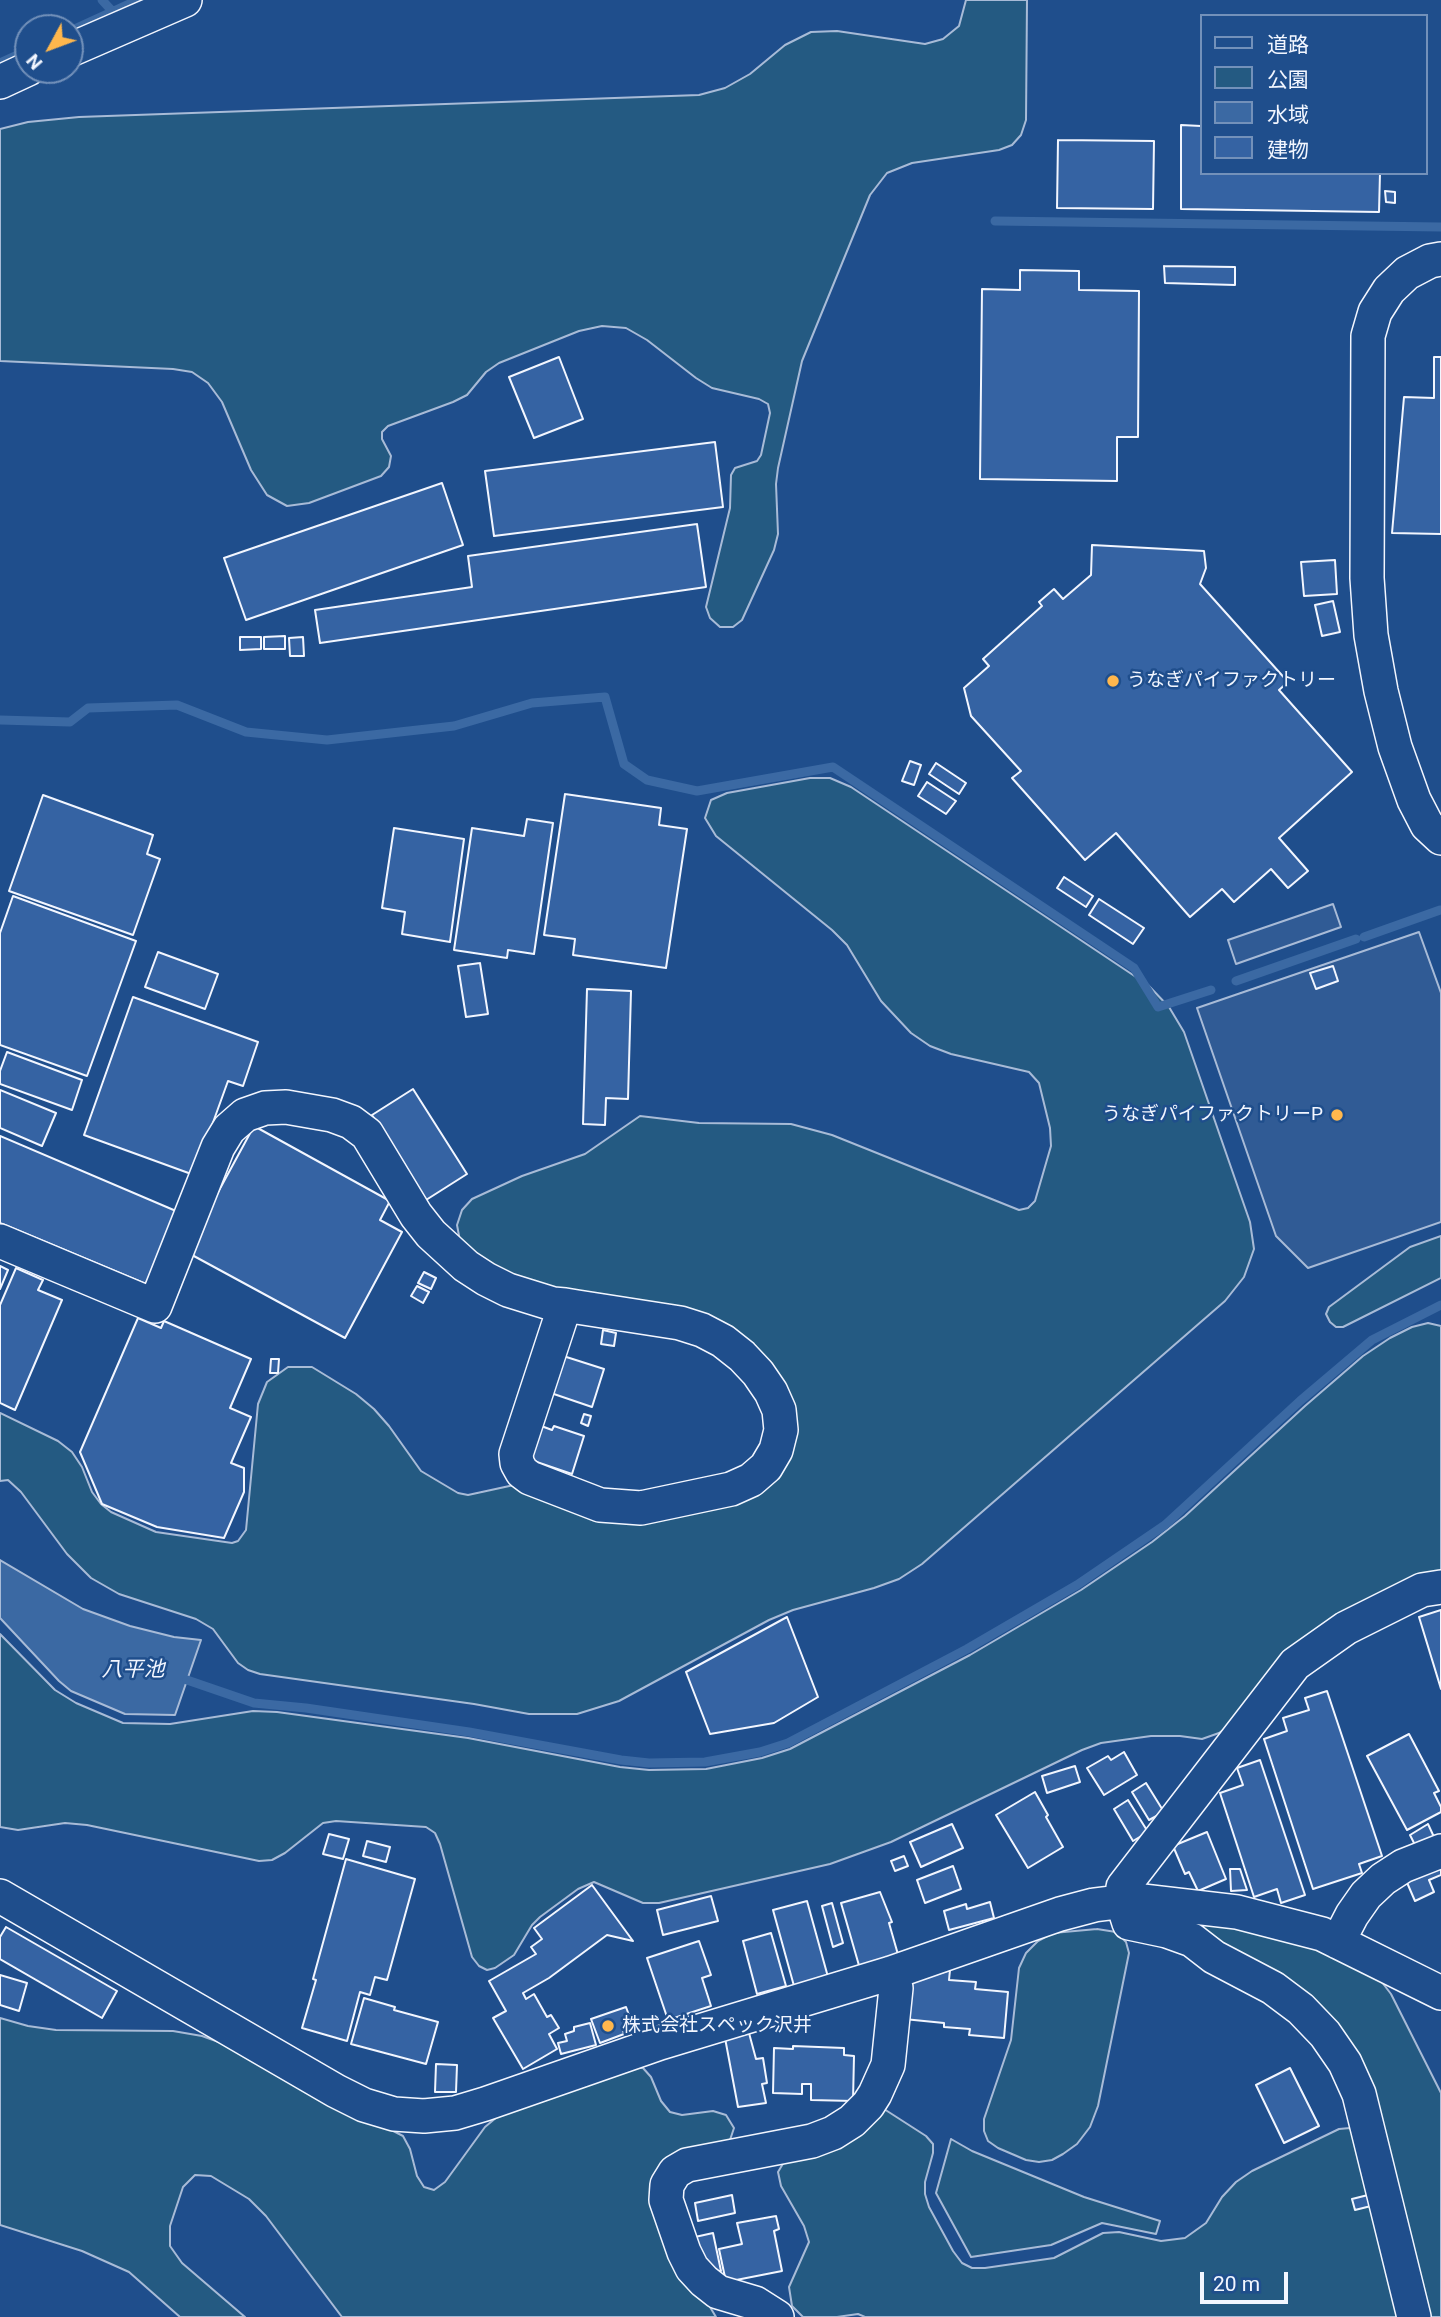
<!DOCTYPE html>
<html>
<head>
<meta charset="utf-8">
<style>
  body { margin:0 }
  #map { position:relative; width:1441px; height:2317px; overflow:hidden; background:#1f4e8c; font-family:Roboto,"Noto Sans JP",sans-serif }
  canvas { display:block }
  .legend { position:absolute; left:1200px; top:14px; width:228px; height:161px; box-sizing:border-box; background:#1f4e8c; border:2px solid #7391ba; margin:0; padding:9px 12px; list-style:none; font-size:21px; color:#f2f6ff }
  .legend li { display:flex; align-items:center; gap:14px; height:35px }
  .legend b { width:35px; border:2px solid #7391ba }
  .north { position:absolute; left:14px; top:14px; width:70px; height:70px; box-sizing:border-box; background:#1f4e8c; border:2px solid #7391ba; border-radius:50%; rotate:229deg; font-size:19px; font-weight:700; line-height:28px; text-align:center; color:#f2f6ff }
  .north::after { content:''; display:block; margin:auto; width:24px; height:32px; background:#ffb74d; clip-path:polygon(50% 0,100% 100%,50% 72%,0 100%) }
  .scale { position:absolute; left:1200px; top:2272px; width:88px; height:32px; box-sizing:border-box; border:4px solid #f2f6ff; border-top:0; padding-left:9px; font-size:21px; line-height:24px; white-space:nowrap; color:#f2f6ff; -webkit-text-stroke:5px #1f4e8c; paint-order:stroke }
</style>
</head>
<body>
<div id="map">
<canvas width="1441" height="2317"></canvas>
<ul class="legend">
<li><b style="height:9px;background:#1f4e8c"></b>道路</li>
<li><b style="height:19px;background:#245a82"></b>公園</li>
<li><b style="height:19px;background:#3b69a3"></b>水域</li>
<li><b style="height:19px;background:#3563a3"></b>建物</li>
</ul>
<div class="north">N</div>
<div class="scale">20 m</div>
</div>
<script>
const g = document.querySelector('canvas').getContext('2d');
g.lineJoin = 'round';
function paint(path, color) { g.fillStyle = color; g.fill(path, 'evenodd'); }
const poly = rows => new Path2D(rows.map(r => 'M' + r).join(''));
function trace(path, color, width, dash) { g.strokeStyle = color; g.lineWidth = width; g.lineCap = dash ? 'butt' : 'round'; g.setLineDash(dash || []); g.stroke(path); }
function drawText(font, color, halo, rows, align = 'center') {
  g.font = font + ' Roboto,"Noto Sans JP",sans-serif'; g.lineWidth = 5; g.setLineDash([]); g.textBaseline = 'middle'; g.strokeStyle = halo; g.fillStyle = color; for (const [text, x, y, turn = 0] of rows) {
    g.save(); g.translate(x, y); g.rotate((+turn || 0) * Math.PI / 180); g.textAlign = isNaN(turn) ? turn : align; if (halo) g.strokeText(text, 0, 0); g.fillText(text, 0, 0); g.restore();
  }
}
const green = poly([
  [966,0,1027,0,1026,120,1021,135,1012,145,999,150,912,163,887,173,870,195,802,361,778,468,776,484,778,534,774,550,742,620,733,627,720,627,710,618,706,607,730,508,731,475,735,468,757,461,761,455,770,413,768,404,759,399,712,388,696,378,647,340,626,328,602,326,579,331,499,363,486,372,467,395,453,402,388,426,382,432,382,439,391,456,389,467,381,476,309,503,287,506,267,495,251,470,222,402,208,383,192,372,173,369,0,361,0,129,28,122,79,117,699,95,725,88,750,74,785,45,811,32,837,31,925,44,943,39,959,26,966,0],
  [810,778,830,778,851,787,1148,985,1169,1007,1184,1032,1250,1222,1254,1249,1244,1277,1225,1301,922,1564,899,1579,874,1588,793,1610,769,1620,619,1701,577,1714,529,1714,474,1704,260,1674,248,1670,238,1663,213,1629,196,1619,119,1594,91,1578,67,1554,21,1492,8,1480,0,1481,0,1413,58,1441,72,1452,82,1467,92,1492,101,1504,111,1512,156,1532,232,1543,238,1541,246,1530,258,1404,267,1382,288,1367,312,1367,356,1394,374,1409,389,1426,421,1471,458,1493,468,1495,514,1485,577,1508,775,1474,766,1366,512,1280,460,1241,457,1225,462,1210,472,1199,522,1176,585,1154,640,1116,699,1123,791,1124,832,1135,1019,1210,1028,1208,1035,1201,1051,1146,1050,1128,1039,1083,1029,1072,951,1054,930,1046,911,1033,881,1001,847,945,832,930,716,836,705,818,711,800,727,793,810,778],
  [1441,1236,1441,1278,1343,1327,1336,1327,1330,1322,1326,1314,1329,1307,1410,1247,1441,1236],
  [1428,1323,1441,1326,1441,1574,1219,1733,1202,1739,1180,1736,1151,1736,1101,1743,1082,1750,891,1842,830,1864,659,1903,643,1903,594,1882,578,1889,540,1917,532,1925,514,1955,495,1968,487,1970,479,1966,472,1957,440,1844,435,1833,426,1827,336,1821,323,1823,285,1853,272,1860,259,1861,87,1825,65,1823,18,1830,0,1827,0,1634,55,1690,76,1703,123,1723,170,1724,253,1711,277,1712,468,1738,620,1767,649,1770,706,1769,762,1758,790,1749,970,1655,1081,1590,1152,1542,1185,1516,1305,1406,1363,1356,1390,1338,1412,1327,1428,1323],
  [1207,1921,1317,1946,1381,1981,1391,1994,1441,2093,1441,2317,1421,2317,1366,2092,1194,1925,1200,1922,1207,1921],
  [1097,1929,1116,1932,1126,1942,1129,1953,1098,2106,1090,2127,1077,2144,1063,2154,1052,2160,1039,2162,1026,2160,998,2148,988,2141,984,2131,984,2119,1011,2040,1019,1968,1026,1953,1038,1941,1053,1933,1097,1929],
  [0,2018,28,2026,56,2030,173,2031,202,2036,227,2045,403,2136,410,2149,417,2176,424,2187,434,2190,445,2182,485,2127,497,2117,632,2067,643,2068,651,2077,661,2101,670,2112,682,2115,713,2111,726,2115,734,2128,730,2140,666,2164,701,2292,716,2317,342,2317,266,2216,249,2199,211,2176,195,2175,183,2187,170,2226,170,2246,182,2263,245,2317,180,2317,129,2272,82,2251,0,2225,0,2018],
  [884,2109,926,2136,933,2144,933,2153,925,2182,925,2194,929,2207,953,2251,962,2263,972,2268,985,2268,1054,2258,1103,2233,1119,2232,1161,2241,1185,2238,1206,2223,1222,2197,1236,2182,1252,2171,1339,2129,1350,2128,1358,2133,1407,2317,865,2317,858,2314,837,2317,803,2317,792,2306,789,2287,809,2242,804,2226,781,2186,778,2172,784,2162,884,2109],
  [951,2139,972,2151,1084,2197,1160,2221,1156,2234,1102,2223,1051,2245,971,2257,936,2193,951,2139]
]);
const parking = poly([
  [1333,904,1341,927,1236,964,1228,940,1333,904],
  [1419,932,1441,993,1441,1222,1308,1268,1276,1236,1197,1008,1419,932]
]);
const water = poly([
  [0,1560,83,1609,130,1626,174,1637,201,1640,175,1715,125,1714,71,1691,59,1681,0,1618,0,1560]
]);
const stream = poly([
  [102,0,113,12],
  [70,31,138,0],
  [0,63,28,50],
  [995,221,1441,227],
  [0,720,70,722,88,708,177,705,246,732,327,740,454,726,532,703,605,697,624,764,647,780,697,791,833,767,1134,968,1158,1007,1211,990],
  [1364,937,1440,910],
  [1236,981,1356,939],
  [187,1680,254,1703,306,1708,469,1732,621,1760,649,1763,705,1762,760,1752,788,1743,967,1649,1077,1585,1165,1525,1300,1401,1372,1340,1441,1305]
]);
const building = poly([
  [1181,125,1201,126,1201,173,1380,173,1379,212,1181,209,1181,125],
  [1058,140,1154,141,1153,209,1057,208,1058,140],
  [1385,191,1395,192,1395,203,1386,202,1385,191],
  [1164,266,1235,267,1235,285,1165,283,1164,266],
  [1020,270,1079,271,1079,290,1139,291,1138,437,1117,437,1117,481,980,479,982,289,1020,290,1020,270],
  [559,357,583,419,534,438,509,377,559,357],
  [1434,357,1441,357,1441,534,1392,533,1404,397,1434,398,1434,357],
  [715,442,723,507,494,536,485,471,715,442],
  [442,483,463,545,246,620,224,558,442,483],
  [697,524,706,587,320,643,315,610,472,587,468,556,697,524],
  [1092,545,1204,551,1206,568,1200,584,1288,682,1279,690,1352,772,1279,838,1308,871,1288,888,1271,869,1234,902,1222,889,1190,917,1116,833,1085,860,1012,778,1021,771,971,716,964,688,989,666,983,659,1042,606,1039,602,1054,589,1063,599,1091,575,1092,545],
  [1335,560,1337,594,1304,596,1301,562,1335,560],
  [1333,601,1340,632,1322,636,1315,605,1333,601],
  [285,636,285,649,264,649,264,637,285,636],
  [240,637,261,637,261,649,240,650,240,637],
  [303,637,304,656,290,656,289,638,303,637],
  [910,761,921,765,914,785,902,781,910,761],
  [936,763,966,783,959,794,929,774,936,763],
  [927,782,956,801,946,814,918,796,927,782],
  [565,794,661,808,659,825,687,829,666,968,573,955,575,939,544,935,565,794],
  [43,795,153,835,147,854,160,859,133,935,9,891,43,795],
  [527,819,553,823,534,954,508,950,507,958,454,950,472,828,524,836,527,819],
  [394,828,464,839,450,942,402,934,405,912,382,908,394,828],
  [1064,877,1093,896,1086,907,1057,888,1064,877],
  [13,896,136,941,87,1076,0,1045,0,933,13,896],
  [1099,899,1144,928,1133,944,1089,915,1099,899],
  [158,952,218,974,205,1009,145,987,158,952],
  [480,963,488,1014,466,1017,458,966,480,963],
  [1333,966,1338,981,1316,989,1310,973,1333,966],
  [587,989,631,991,628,1099,606,1098,605,1125,583,1124,587,989],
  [133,997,258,1042,243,1086,228,1081,194,1175,84,1135,133,997],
  [7,1052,82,1080,72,1110,0,1084,0,1071,7,1052],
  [413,1089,467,1174,426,1200,372,1115,413,1089],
  [0,1090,56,1113,42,1146,0,1128,0,1090],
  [254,1126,390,1201,380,1220,402,1232,345,1338,192,1255,210,1207,254,1126],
  [0,1136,176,1211,146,1284,0,1223,0,1136],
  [0,1266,8,1270,0,1289,0,1266],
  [16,1268,43,1280,38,1290,62,1300,15,1410,0,1403,0,1305,16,1268],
  [424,1272,436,1278,431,1289,418,1283,424,1272],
  [417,1286,429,1292,423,1303,411,1296,417,1286],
  [138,1318,161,1328,164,1321,251,1359,230,1408,251,1417,231,1463,244,1468,244,1492,224,1538,157,1527,102,1504,80,1452,138,1318],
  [603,1330,616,1333,614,1346,601,1344,603,1330],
  [557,1354,604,1369,592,1407,545,1391,557,1354],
  [271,1359,279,1359,278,1373,270,1373,271,1359],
  [584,1414,591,1416,588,1426,581,1423,584,1414],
  [536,1424,552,1430,554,1426,584,1436,572,1474,525,1458,536,1424],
  [1441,1610,1441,1689,1419,1617,1441,1610],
  [787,1617,818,1697,774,1723,710,1734,686,1672,787,1617],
  [1327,1691,1382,1856,1359,1864,1362,1873,1313,1889,1264,1739,1287,1731,1283,1718,1309,1710,1305,1698,1327,1691],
  [1409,1734,1439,1791,1434,1793,1441,1807,1441,1812,1407,1830,1367,1756,1409,1734],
  [1124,1752,1137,1775,1104,1795,1087,1768,1108,1756,1111,1760,1124,1752],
  [1260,1760,1305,1895,1281,1903,1277,1889,1254,1897,1220,1793,1243,1785,1237,1768,1260,1760],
  [1075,1766,1080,1782,1047,1793,1042,1776,1075,1766],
  [1146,1783,1164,1812,1149,1820,1132,1792,1146,1783],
  [1035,1792,1048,1815,1046,1817,1063,1847,1028,1868,996,1815,1035,1792],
  [1128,1800,1148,1832,1133,1841,1114,1809,1128,1800],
  [952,1824,963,1848,921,1867,910,1842,952,1824],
  [1428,1824,1434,1837,1416,1847,1410,1835,1428,1824],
  [1207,1832,1226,1879,1198,1891,1189,1872,1185,1874,1173,1846,1207,1832],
  [329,1834,349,1839,343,1859,323,1854,329,1834],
  [367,1841,390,1847,386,1862,363,1856,367,1841],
  [904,1856,908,1866,895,1871,891,1861,904,1856],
  [346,1859,415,1879,387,1980,375,1977,370,1995,360,1992,347,2041,302,2028,316,1980,313,1979,346,1859],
  [1441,1862,1441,1875,1429,1880,1434,1892,1415,1901,1405,1878,1441,1862],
  [953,1866,961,1889,925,1903,917,1880,953,1866],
  [1230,1869,1240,1869,1247,1890,1231,1891,1230,1869],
  [592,1885,633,1941,607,1935,549,1978,523,1993,526,1999,534,1994,547,2017,551,2015,559,2028,549,2034,557,2049,523,2069,493,2018,506,2011,489,1981,536,1954,531,1947,542,1939,534,1928,592,1885],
  [880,1892,892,1922,889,1923,899,1958,860,1969,841,1903,880,1892],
  [711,1896,718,1921,663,1935,657,1910,711,1896],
  [807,1901,828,1977,794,1986,773,1910,807,1901],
  [990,1902,994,1918,949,1930,944,1911,966,1904,967,1909,990,1902],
  [832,1903,843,1943,833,1947,822,1906,832,1903],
  [6,1927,117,1991,102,2018,0,1959,0,1937,6,1927],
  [771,1933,786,1986,757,1994,743,1941,771,1933],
  [699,1941,711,1975,702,1978,711,2006,668,2020,647,1958,699,1941],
  [950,1970,949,1980,976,1982,975,1989,1008,1992,1004,2038,969,2035,970,2029,944,2027,944,2023,904,2019,907,1984,950,1970],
  [0,1975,27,1983,19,2011,0,2005,0,1975],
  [364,1998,395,2007,394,2010,438,2022,426,2064,351,2044,364,1998],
  [626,2007,633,2026,623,2030,624,2034,600,2043,591,2019,626,2007],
  [590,2023,596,2045,561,2054,558,2043,567,2041,565,2034,574,2031,574,2027,590,2023],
  [749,2033,756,2059,763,2058,767,2083,762,2084,766,2103,738,2107,725,2038,749,2033],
  [793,2046,844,2048,844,2055,854,2056,853,2101,811,2100,811,2084,802,2084,802,2094,773,2093,774,2048,793,2049,793,2046],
  [436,2064,457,2065,456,2092,435,2092,436,2064],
  [1290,2068,1319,2126,1284,2143,1256,2085,1290,2068],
  [1372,2194,1375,2205,1355,2210,1352,2199,1372,2194],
  [732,2195,735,2213,698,2221,695,2203,732,2195],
  [776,2216,779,2229,774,2231,782,2271,726,2282,719,2249,742,2244,737,2223,776,2216],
  [713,2233,721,2271,703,2275,695,2237,713,2233]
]);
const minor = poly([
  [70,50,185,0],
  [0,82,28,69],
  [1441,259,1430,261,1407,273,1389,290,1375,312,1368,336,1367,578,1371,635,1381,691,1395,747,1414,800,1427,825,1441,838],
  [0,1241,155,1306,218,1147,229,1129,245,1115,265,1108,286,1107,332,1115,351,1122,367,1134,416,1215,431,1234,466,1266,486,1279,508,1290,553,1304,565,1305,577,1307,680,1323,702,1330,723,1341,742,1356,758,1373,771,1392,779,1410,781,1430,776,1450,766,1467,751,1480,731,1489,641,1508,600,1505,530,1478,522,1472,517,1463,516,1454,565,1305],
  [0,1896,336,2091,364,2105,394,2114,424,2116,455,2113,485,2104,660,2043,891,1973,1060,1914,1094,1905,1134,1900,1237,1912,1322,1934,1441,1993],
  [1338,1942,1352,1915,1366,1895,1383,1879,1403,1866,1441,1851],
  [777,2317,755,2303,718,2292,704,2281,692,2268,684,2252,666,2200,667,2185,675,2172,687,2165,812,2141,833,2133,852,2121,868,2105,875,2094,888,2065,896,1988,891,1973],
  [1414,2317,1359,2094,1345,2063,1325,2034,1301,2009,1273,1988,1214,1957,1192,1940,1167,1931,1129,1923,1122,1901,1123,1887,1295,1664,1346,1628,1422,1590,1441,1587]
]);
const markers = [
  [1113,681,7,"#ffb74d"],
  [1337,1115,7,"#ffb74d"],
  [608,2026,7,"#ffb74d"]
];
const poiNames = [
  ["うなぎパイファクトリー",1127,681],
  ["うなぎパイファクトリーP",1323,1115,"right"],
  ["株式会社スペック沢井",622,2026]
];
const waterNames = [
  ["八平池",133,1671]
];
paint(green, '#245a82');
trace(green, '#a8bbd7', 2);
paint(parking, '#305b95');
trace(parking, '#a8bbd7', 2);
paint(water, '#3b69a3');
trace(water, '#a8bbd7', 2);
trace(stream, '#3b69a3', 9);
paint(building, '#3563a3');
trace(building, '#f2f6ff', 2);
trace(minor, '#f2f6ff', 36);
trace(minor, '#1f4e8c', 33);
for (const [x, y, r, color] of markers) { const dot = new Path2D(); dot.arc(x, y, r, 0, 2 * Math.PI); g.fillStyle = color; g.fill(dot); trace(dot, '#1f4e8c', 2.5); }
drawText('19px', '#f2f6ff', '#1f4e8c', poiNames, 'left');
drawText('italic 21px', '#f2f6ff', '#1f4e8c', waterNames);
</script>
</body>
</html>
